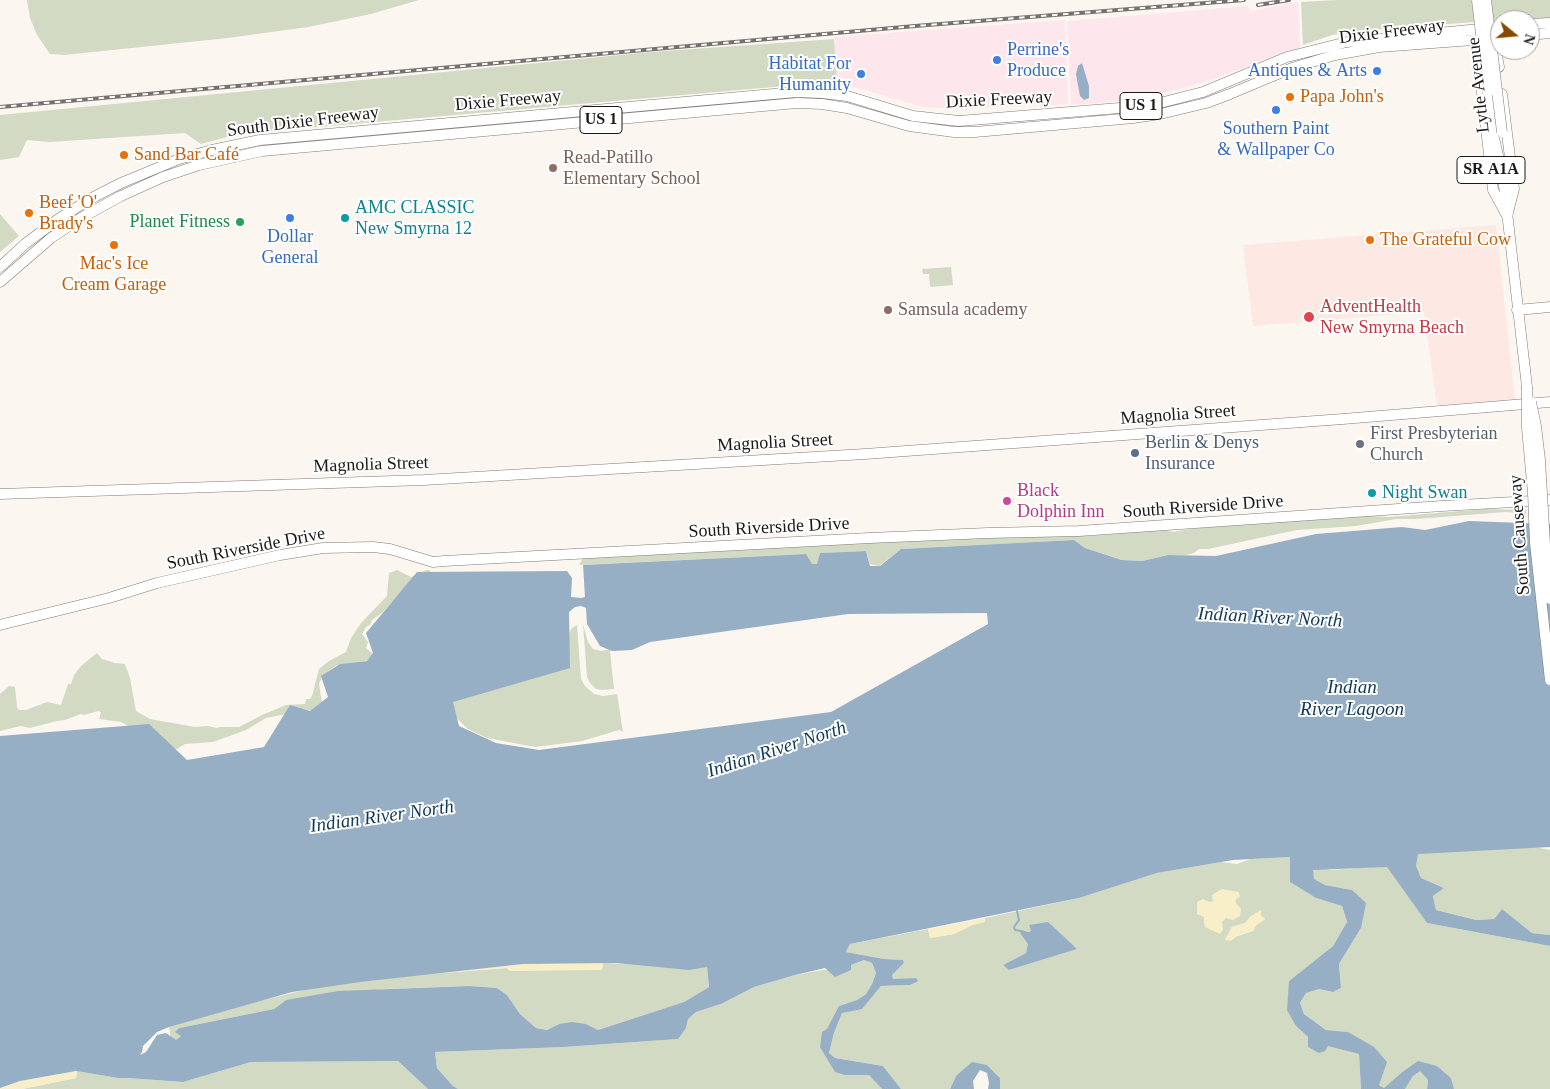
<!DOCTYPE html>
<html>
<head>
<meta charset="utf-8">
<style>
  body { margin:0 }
  #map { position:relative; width:1550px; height:1089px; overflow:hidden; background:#fcf6f1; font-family:Georgia,serif }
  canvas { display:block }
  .north { position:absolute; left:1490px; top:10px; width:50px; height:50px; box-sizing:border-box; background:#fff; border:1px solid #a4a3a2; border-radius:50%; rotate:107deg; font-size:14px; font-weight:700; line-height:20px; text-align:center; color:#1b1917 }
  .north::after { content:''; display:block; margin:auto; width:18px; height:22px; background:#854a01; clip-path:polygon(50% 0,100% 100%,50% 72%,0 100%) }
</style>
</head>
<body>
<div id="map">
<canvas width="1550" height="1089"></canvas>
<div class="north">N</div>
</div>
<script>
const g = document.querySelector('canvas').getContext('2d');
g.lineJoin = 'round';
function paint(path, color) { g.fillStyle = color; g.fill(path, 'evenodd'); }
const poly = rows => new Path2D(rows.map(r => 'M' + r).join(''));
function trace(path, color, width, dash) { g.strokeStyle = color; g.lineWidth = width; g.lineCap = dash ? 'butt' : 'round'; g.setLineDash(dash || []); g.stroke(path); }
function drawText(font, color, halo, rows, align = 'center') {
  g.font = font + ' Georgia,serif'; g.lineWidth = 4; g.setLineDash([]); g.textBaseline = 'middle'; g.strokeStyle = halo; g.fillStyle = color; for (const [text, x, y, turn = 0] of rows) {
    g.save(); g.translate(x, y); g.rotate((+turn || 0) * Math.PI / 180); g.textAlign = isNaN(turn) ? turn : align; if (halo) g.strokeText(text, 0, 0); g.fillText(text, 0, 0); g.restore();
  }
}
const industrial = poly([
  [1298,2,1300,49,1288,51,1211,80,1143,99,1071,105,1067,21,1248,6,1250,11],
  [1065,20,1068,104,955,109,923,107,847,85,837,84,834,37]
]);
const medical = poly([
  [1496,225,1515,400,1437,406,1424,312,1253,326,1243,245]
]);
const green = poly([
  [27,0,419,0,371,14,308,27,228,38,64,55,50,54,37,35,30,18],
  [1339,0,1472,0,1475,22,1368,30,1332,35,1303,45,1301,2],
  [1487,0,1550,0,1550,23,1530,20,1500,20,1500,27,1491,28],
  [834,39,837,84,819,83,238,134,201,144,185,133,50,142,27,140,19,157,0,160,0,115,651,52],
  [0,214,19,236,0,252],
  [951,267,953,285,930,287,929,274,923,274,922,269],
  [1486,509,1526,510,1526,516,1520,513,1505,512,1417,519,1396,519,1356,526,1297,530,1208,549,1199,549,1194,553,1186,555,1168,555,1142,561,1123,560,1085,548,1074,540,901,549,879,566,870,564,866,551,820,553,818,564,812,564,805,554,579,565,583,558,1038,534,1088,536,1163,530,1174,532,1189,529,1355,515,1388,517],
  [397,570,411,577,426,570,429,570,433,574,406,587,382,613,372,620,370,625,366,627,362,634,368,642,366,648,373,654,370,660,337,665,323,675,319,684,322,703,311,711,303,709,297,712,266,718,246,730,213,742,185,744,177,749,171,750,121,722,99,719,101,712,98,711,84,715,81,714,65,720,57,721,30,728,21,726,0,731,0,694,9,686,15,687,17,707,19,710,26,710,47,702,61,705,68,684,71,684,74,675,81,666,97,653,102,659,115,663,125,664,130,678,136,711,150,719,195,727,208,726,217,728,220,727,239,727,262,715,286,705,305,704,306,699,310,699,312,696,319,669,329,661,346,652,351,638,361,623,387,596,389,573],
  [583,624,588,642,593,649,601,651,611,649,610,651,614,689,602,690,596,689,590,683,587,677],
  [577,625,581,679,585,686,594,694,603,696,617,694,623,732,619,730,582,741,535,747,487,738,468,729,454,716,450,702,566,637,572,628],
  [1535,847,1550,850,1550,935,1532,933,1502,909,1494,919,1476,920,1436,910,1433,896,1444,888,1421,878,1410,859,1424,849],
  [1291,857,1290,882,1316,898,1342,906,1347,923,1333,946,1289,981,1296,1026,1308,1037,1327,1045,1359,1054,1361,1089,1000,1089,1000,1078,987,1065,956,1076,950,1089,901,1089,883,1066,835,1058,829,1053,834,1033,842,1013,862,1008,881,986,910,985,916,978,893,980,892,975,904,963,903,960,884,959,846,952,850,944,928,929,930,938,954,934,972,925,984,922,985,918,1079,898,1157,873,1221,862,1237,864,1251,859],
  [1236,899,1236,903,1221,922,1223,930,1205,927,1204,917,1209,902],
  [1251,916,1261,916,1265,919,1256,925,1253,931,1225,940,1232,927,1245,923],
  [1029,926,1076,949,1009,970,1003,965,1026,953,1029,944,1020,933,1022,930,1028,932,1032,931],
  [1373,867,1388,867,1427,923,1550,946,1550,1089,1454,1089,1451,1078,1437,1066,1401,1073,1384,1088,1379,1085,1348,1032,1326,1030,1304,1014,1300,1003,1306,993,1319,989,1333,992,1341,988,1339,964,1361,928,1352,890,1325,885,1313,879,1312,870,1325,868,1330,870],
  [864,960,872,963,876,973,872,984,866,994,857,1000,839,1006,820,1047,845,1075,869,1075,882,1089,458,1089,453,1086,437,1068,435,1052,564,1047,677,1039,686,1028,688,1019,696,1012,721,1004,754,987,795,975,851,965],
  [603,963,707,967,709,987,684,1002,598,1030,586,1024,559,1024,547,1030,536,1028,520,1014,507,995,497,988,469,986,385,989,286,1000,274,1009,179,1028,181,1036,176,1041,171,1038,169,1027,190,1018,321,986,429,974,507,968,510,971,602,969],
  [398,1061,428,1089,22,1089,76,1078,77,1071,118,1078,128,1078,183,1082,251,1062],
  [1420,1070,1428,1080,1427,1089,1405,1089,1413,1076]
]);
const sand = poly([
  [1222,889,1239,892,1240,897,1236,899,1236,903,1241,909,1240,916,1233,920,1226,918,1222,922,1223,930,1220,934,1205,927,1204,917,1197,914,1197,902,1203,899,1209,902,1213,902,1212,895],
  [1261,910,1261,916,1265,919,1256,925,1253,931,1238,935,1231,941,1225,940,1232,927,1245,923,1251,916],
  [985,918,985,922,972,925,954,934,930,938,928,929],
  [603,963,602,970,510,971,507,968,431,974,523,964],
  [77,1071,76,1078,22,1089,0,1089,0,1088,20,1081]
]);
const water = poly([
  [1082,63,1089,86,1089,98,1084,100,1080,96,1076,74,1078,66],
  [1469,521,1550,524,1550,847,1418,854,1416,866,1421,878,1444,888,1433,896,1436,910,1476,920,1494,919,1502,909,1532,933,1550,935,1550,946,1427,923,1387,867,1313,870,1314,879,1325,885,1352,890,1366,903,1361,928,1339,964,1341,988,1333,992,1319,989,1306,993,1300,1003,1304,1014,1326,1030,1348,1032,1374,1047,1387,1062,1379,1085,1384,1088,1401,1073,1418,1061,1437,1066,1451,1078,1454,1089,1427,1089,1428,1080,1420,1071,1413,1076,1405,1089,1361,1089,1359,1054,1328,1046,1325,1051,1319,1053,1308,1047,1308,1037,1296,1026,1287,1010,1289,981,1333,946,1347,922,1342,906,1316,898,1290,882,1290,857,1233,860,1157,873,1079,898,850,944,846,952,884,959,903,960,904,963,892,975,893,979,916,978,918,981,910,985,881,986,862,1009,842,1013,834,1033,829,1053,835,1058,883,1066,901,1089,882,1089,869,1075,845,1075,835,1072,820,1047,822,1032,827,1029,839,1006,857,1000,866,994,872,984,876,973,872,963,864,960,851,965,851,970,835,977,825,968,795,975,754,987,721,1004,696,1012,688,1019,686,1028,678,1039,564,1047,435,1052,437,1068,453,1086,458,1089,428,1089,398,1061,251,1062,183,1082,128,1078,118,1078,76,1071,20,1081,0,1088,0,736,149,724,187,760,264,747,290,705,310,711,328,697,321,676,340,664,367,661,373,653,366,633,417,572,567,571,572,578,571,597,581,598,585,597,583,565,806,554,812,564,817,564,820,553,866,551,870,566,880,566,901,549,1074,540,1085,548,1122,560,1142,561,1168,555,1216,556,1316,534,1402,527,1425,530],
  [581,606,586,608,587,624,600,646,612,651,632,650,650,642,848,614,987,613,988,624,831,712,539,750,496,743,459,726,453,702,570,668,569,612,575,607],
  [616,963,689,970,707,967,709,987,684,1002,598,1030,586,1024,572,1022,559,1024,547,1030,536,1028,520,1014,507,995,497,988,469,986,338,991,286,1000,274,1009,179,1028,175,1032,181,1036,176,1040,166,1033,157,1035,146,1052,140,1055,142,1052,143,1046,157,1032,169,1027,292,992,360,982,523,964],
  [1048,922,1077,949,1009,970,1003,965,1026,953,1028,944,1020,933,1022,930,1028,932,1031,931,1029,925],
  [972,1062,987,1065,1000,1078,1000,1089,988,1089,989,1083,987,1073,980,1070,973,1081,974,1089,950,1089,956,1076]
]);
const stream = poly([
  [1017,911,1019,920,1014,927,1015,930,1021,931]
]);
const secondary = poly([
  [1488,93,1493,134,1503,177,1527,387],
  [1517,310,1550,307],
  [0,494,424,480,865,454,1343,419,1550,402],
  [0,625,109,598,157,583,280,555,323,548,373,547,390,549,433,562,444,561,869,538,988,533,1079,531,1442,506,1550,500]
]);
const primary = poly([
  [1530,24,1550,23],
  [1477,34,1476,39,1493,190,1507,216],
  [1530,35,1550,33],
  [1499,67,1497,56,1500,43],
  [1502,94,1514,189,1507,216],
  [0,267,25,244,57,220,90,199,121,183,179,159,212,150,260,140,796,92,822,93,847,96,913,116,959,121,1132,107,1160,103,1203,92,1287,57,1347,42,1500,27],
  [0,282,51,238,81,218,121,196,163,177,199,165,262,151,797,103,822,104,847,108,909,126,954,132,975,132,1133,118,1160,114,1206,103,1230,94,1292,68,1335,55,1379,47,1500,38]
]);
const rail = poly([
  [1258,5,1289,0],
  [0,107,915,26,1244,0]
]);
const secondaryBridge = poly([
  [1477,0,1488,93],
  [1486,0,1502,132],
  [1527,387,1527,428,1533,493,1535,543,1550,680],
  [1531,402,1536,426,1540,460,1545,544,1550,599]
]);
const markers = [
  [997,60,5,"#3f7fe0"],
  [1377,71,5,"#3f7fe0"],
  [861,74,5,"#3f7fe0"],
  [1290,97,5,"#e8710a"],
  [1276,110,5,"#3f7fe0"],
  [124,155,5,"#e8710a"],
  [553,168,5,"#8d6e63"],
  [29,213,5,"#e8710a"],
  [290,218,5,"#3f7fe0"],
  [345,218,5,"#0f9aa8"],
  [240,222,5,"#2e9e5b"],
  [1370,240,5,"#e8710a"],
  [114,245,5,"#e8710a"],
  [888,310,5,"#8d6e63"],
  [1309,317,6,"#e0444e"],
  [1360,444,5,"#6b7280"],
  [1135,453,5,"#5c6f8a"],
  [1372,493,5,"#0f9aa8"],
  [1007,501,5,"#d1479c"]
];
const shields = [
  [1141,106,42],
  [601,120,42],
  [1491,170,68]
];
const shieldNames = [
  ["US 1",1141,106],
  ["US 1",601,120],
  ["SR A1A",1491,170]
];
const streetNames = [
  ["Dixie Freeway",1392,32,-7],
  ["Lytle Avenue",1479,85,-96],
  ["Dixie Freeway",999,100,-3],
  ["Dixie Freeway",508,101,-5],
  ["South Dixie Freeway",303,122,-7],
  ["Magnolia Street",1178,415,-4],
  ["Magnolia Street",775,443,-3],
  ["Magnolia Street",371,465,-2],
  ["South Riverside Drive",1203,507,-4],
  ["South Riverside Drive",769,528,-3],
  ["South Causeway",1520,535,-94],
  ["South Riverside Drive",246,549,-11]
];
const shopNames = [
  ["Perrine's",1007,50,"left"],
  ["Produce",1007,71,"left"],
  ["Habitat For",851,64],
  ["Humanity",851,85],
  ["Antiques & Arts",1367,71],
  ["Southern Paint",1276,129,"center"],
  ["& Wallpaper Co",1276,150,"center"],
  ["Dollar",290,237,"center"],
  ["General",290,258,"center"]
];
const foodNames = [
  ["Papa John's",1300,97],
  ["Sand Bar Café",134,155],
  ["Beef 'O'",39,203],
  ["Brady's",39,224],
  ["The Grateful Cow",1380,240],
  ["Mac's Ice",114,264,"center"],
  ["Cream Garage",114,285,"center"]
];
const educationNames = [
  ["Read-Patillo",563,158],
  ["Elementary School",563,179],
  ["Samsula academy",898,310]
];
const cultureNames = [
  ["AMC CLASSIC",355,208],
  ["New Smyrna 12",355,229],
  ["Night Swan",1382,493]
];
const leisureNames = [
  ["Planet Fitness",230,222]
];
const healthNames = [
  ["AdventHealth",1320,307],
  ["New Smyrna Beach",1320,328]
];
const worshipNames = [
  ["First Presbyterian",1370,434],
  ["Church",1370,455]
];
const serviceNames = [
  ["Berlin & Denys",1145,443],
  ["Insurance",1145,464]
];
const hotelNames = [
  ["Black",1017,491],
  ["Dolphin Inn",1017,512]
];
const waterNames = [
  ["Indian River North",1270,618,3],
  ["Indian",1352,688],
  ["River Lagoon",1352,710],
  ["Indian River North",777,750,-18],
  ["Indian River North",382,817,-8]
];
paint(industrial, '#fde7ec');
paint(medical, '#fde8e3');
paint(green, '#d2dac4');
paint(sand, '#f8eec8');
paint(water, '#97afc5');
trace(stream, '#97afc5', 2);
trace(secondary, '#807b77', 11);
trace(primary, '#807b77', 11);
trace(secondary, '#fff', 10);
trace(primary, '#fff', 10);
trace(rail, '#75716e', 4);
trace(rail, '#fff', 2, [5.5]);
trace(secondaryBridge, '#807b77', 11, []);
trace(secondaryBridge, '#fff', 10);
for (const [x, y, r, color] of markers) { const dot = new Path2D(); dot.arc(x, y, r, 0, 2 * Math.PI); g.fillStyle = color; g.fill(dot); trace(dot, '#fff', 2); }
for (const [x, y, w] of shields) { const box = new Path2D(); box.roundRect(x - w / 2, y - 13.5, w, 27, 4); g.fillStyle = '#fff'; g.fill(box); trace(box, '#1b1917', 1); }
drawText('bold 16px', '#1b1917', null, shieldNames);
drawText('18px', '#1b1917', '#fff', streetNames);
drawText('18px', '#366cbe', '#fff', shopNames, 'right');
drawText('18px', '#c56008', '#fff', foodNames, 'left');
drawText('18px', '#785e54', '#fff', educationNames, 'left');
drawText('18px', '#0d838f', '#fff', cultureNames, 'left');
drawText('18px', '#27864d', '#fff', leisureNames, 'right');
drawText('18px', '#be3a42', '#fff', healthNames, 'left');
drawText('18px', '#5b616d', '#fff', worshipNames, 'left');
drawText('18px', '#4e5e75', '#fff', serviceNames, 'left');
drawText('18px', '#b23c85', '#fff', hotelNames, 'left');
drawText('italic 19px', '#103958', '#fff', waterNames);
</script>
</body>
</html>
